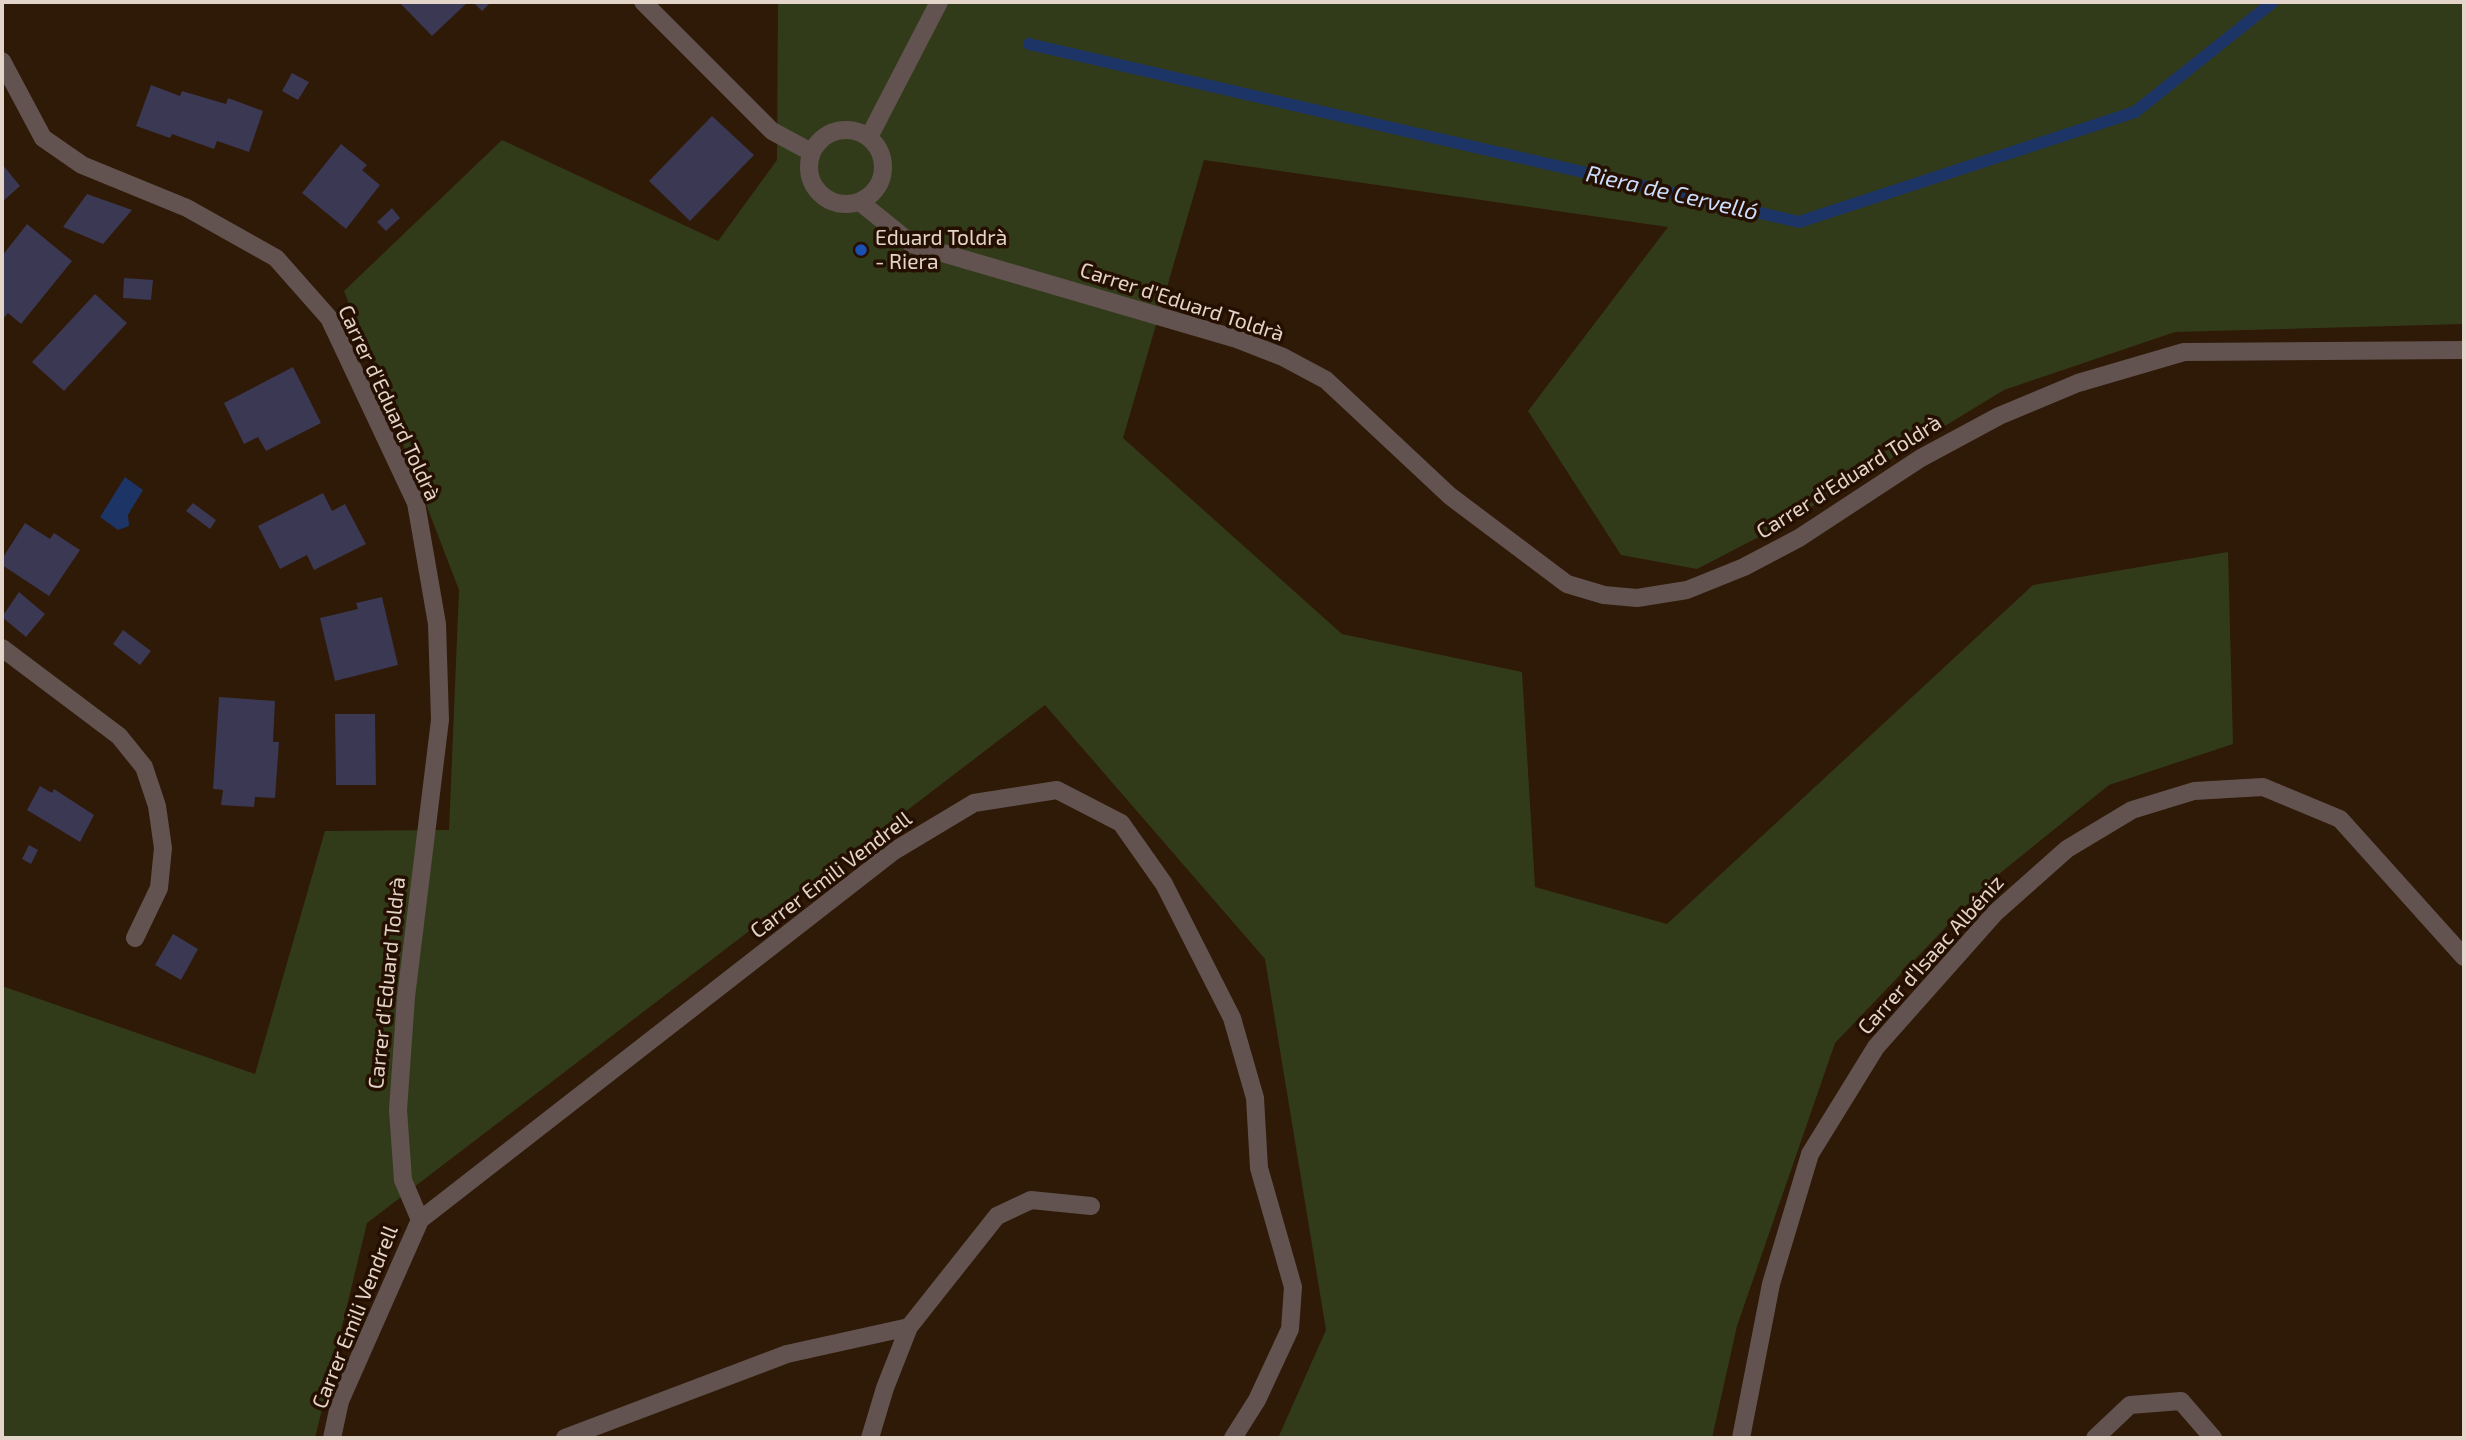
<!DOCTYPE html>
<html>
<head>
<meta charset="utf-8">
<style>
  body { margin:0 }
  #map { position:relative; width:2466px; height:1440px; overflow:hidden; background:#2f1907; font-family:"Exo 2",sans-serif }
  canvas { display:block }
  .frame { position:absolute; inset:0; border:4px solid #e4d5ca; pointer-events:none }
</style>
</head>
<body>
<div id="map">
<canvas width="2466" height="1440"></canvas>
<div class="frame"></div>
</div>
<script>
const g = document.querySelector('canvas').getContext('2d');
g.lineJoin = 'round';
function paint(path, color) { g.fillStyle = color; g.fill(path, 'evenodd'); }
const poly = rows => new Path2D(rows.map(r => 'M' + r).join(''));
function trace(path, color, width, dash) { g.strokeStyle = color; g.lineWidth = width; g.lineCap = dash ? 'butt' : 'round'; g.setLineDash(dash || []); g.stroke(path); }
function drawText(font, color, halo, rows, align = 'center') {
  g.font = font + ' "Exo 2",sans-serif'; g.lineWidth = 7; g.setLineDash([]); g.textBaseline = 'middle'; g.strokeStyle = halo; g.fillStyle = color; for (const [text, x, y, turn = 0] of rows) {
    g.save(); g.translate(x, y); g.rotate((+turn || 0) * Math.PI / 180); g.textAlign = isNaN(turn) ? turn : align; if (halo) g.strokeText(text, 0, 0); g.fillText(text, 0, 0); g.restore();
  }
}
const green = poly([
  [778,2,2464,2,2464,324,2175,332,2004,390,1782,525,1697,569,1621,555,1528,411,1668,227,1204,160,1123,438,1342,634,1522,672,1535,887,1667,924,2033,585,2228,552,2233,744,2109,785,1988,883,1835,1043,1737,1326,1712,1438,1278,1438,1326,1330,1265,959,1045,705,367,1223,315,1438,2,1438,2,986,255,1074,325,831,449,830,459,590,344,291,502,140,718,241,777,160]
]);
const water = poly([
  [125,477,143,490,128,515,129,526,118,530,100,517]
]);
const stream = poly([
  [1029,44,1799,222,2135,112,2273,2]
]);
const building = poly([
  [399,2,468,2,432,36],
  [473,2,491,2,482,11],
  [292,73,309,82,298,100,282,91],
  [151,85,180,96,182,91,226,104,228,98,263,111,249,152,217,141,214,149,172,134,170,138,136,126],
  [712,116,754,155,690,221,649,181],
  [341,144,367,165,362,170,380,185,346,229,302,193],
  [2,164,20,186,2,202],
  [87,194,132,210,103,244,63,227],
  [392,208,400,218,386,231,377,222],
  [27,224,72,261,21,324,8,313,2,320,2,256],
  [124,278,153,280,151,300,123,298],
  [95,294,127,323,64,391,32,362],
  [293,367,321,423,266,451,258,437,244,444,224,403],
  [323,493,332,511,345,504,366,544,314,570,307,555,280,569,258,526],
  [193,503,216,520,210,529,186,511],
  [25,523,50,539,54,533,80,550,49,596,2,565,2,559],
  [19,592,45,614,26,637,2,617],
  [382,597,398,665,335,681,320,618,358,609,356,603],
  [123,630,151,651,140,665,113,644],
  [219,697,275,701,273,742,279,742,275,798,255,797,254,807,221,805,223,790,213,789],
  [335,714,375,714,376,785,336,785],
  [40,786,52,793,54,789,94,815,80,842,27,810],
  [29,845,38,850,31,864,22,859],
  [173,934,198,949,181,980,155,965]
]);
const minor = poly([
  [643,2,772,131,811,152],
  [2,61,43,138,82,165,187,208,276,258,329,318,416,503,437,624,440,720,406,997,398,1110,403,1180,420,1220],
  '809 167a37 37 0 1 1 74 0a37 37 0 1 1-74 0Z',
  [869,137,939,2],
  [860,202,912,244,1237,339,1283,357,1326,380,1450,496,1567,584,1604,595,1637,598,1687,590,1744,567,1799,538,1921,458,1999,416,2078,383,2184,352,2464,350],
  [2,648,119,736,144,767,157,806,163,848,159,888,135,938],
  [332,1438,340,1401,420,1220,894,851,974,803,1057,790,1121,823,1164,884,1232,1018,1255,1098,1259,1168,1293,1287,1290,1329,1257,1400,1233,1438],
  [565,1438,787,1354,909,1327,997,1216,1031,1200,1091,1206],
  [870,1438,885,1388,909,1327],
  [1741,1438,1771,1284,1810,1154,1876,1047,1995,913,2067,849,2132,810,2194,791,2263,787,2340,819,2464,957],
  [2095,1438,2130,1405,2181,1401,2213,1438]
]);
const markers = [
  [861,250,7,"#1a4fb4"]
];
const poiNames = [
  ["Eduard Toldrà",875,238],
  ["- Riera",875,262]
];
const streetNames = [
  ["Carrer d'Eduard Toldrà",1182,302,18],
  ["Carrer d'Eduard Toldrà",389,403,65],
  ["Carrer d'Eduard Toldrà",1849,477,-32],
  ["Carrer Emili Vendrell",831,875,-37],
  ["Carrer d'Isaac Albéniz",1931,955,-48],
  ["Carrer d'Eduard Toldrà",387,983,-84],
  ["Carrer Emili Vendrell",355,1317,-68]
];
const waterNames = [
  ["Riera de Cervelló",1672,193,13]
];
paint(green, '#323b19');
paint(water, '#1c3566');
trace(stream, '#1c3566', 12);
paint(building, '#3a3853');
trace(minor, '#625350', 18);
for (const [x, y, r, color] of markers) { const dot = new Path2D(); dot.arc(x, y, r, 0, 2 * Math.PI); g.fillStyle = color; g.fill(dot); trace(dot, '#250f01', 2.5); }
drawText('21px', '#e4d5ca', '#250f01', poiNames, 'left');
drawText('21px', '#e4d5ca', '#250f01', streetNames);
drawText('italic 23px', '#ccdefe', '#250f01', waterNames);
</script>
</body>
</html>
